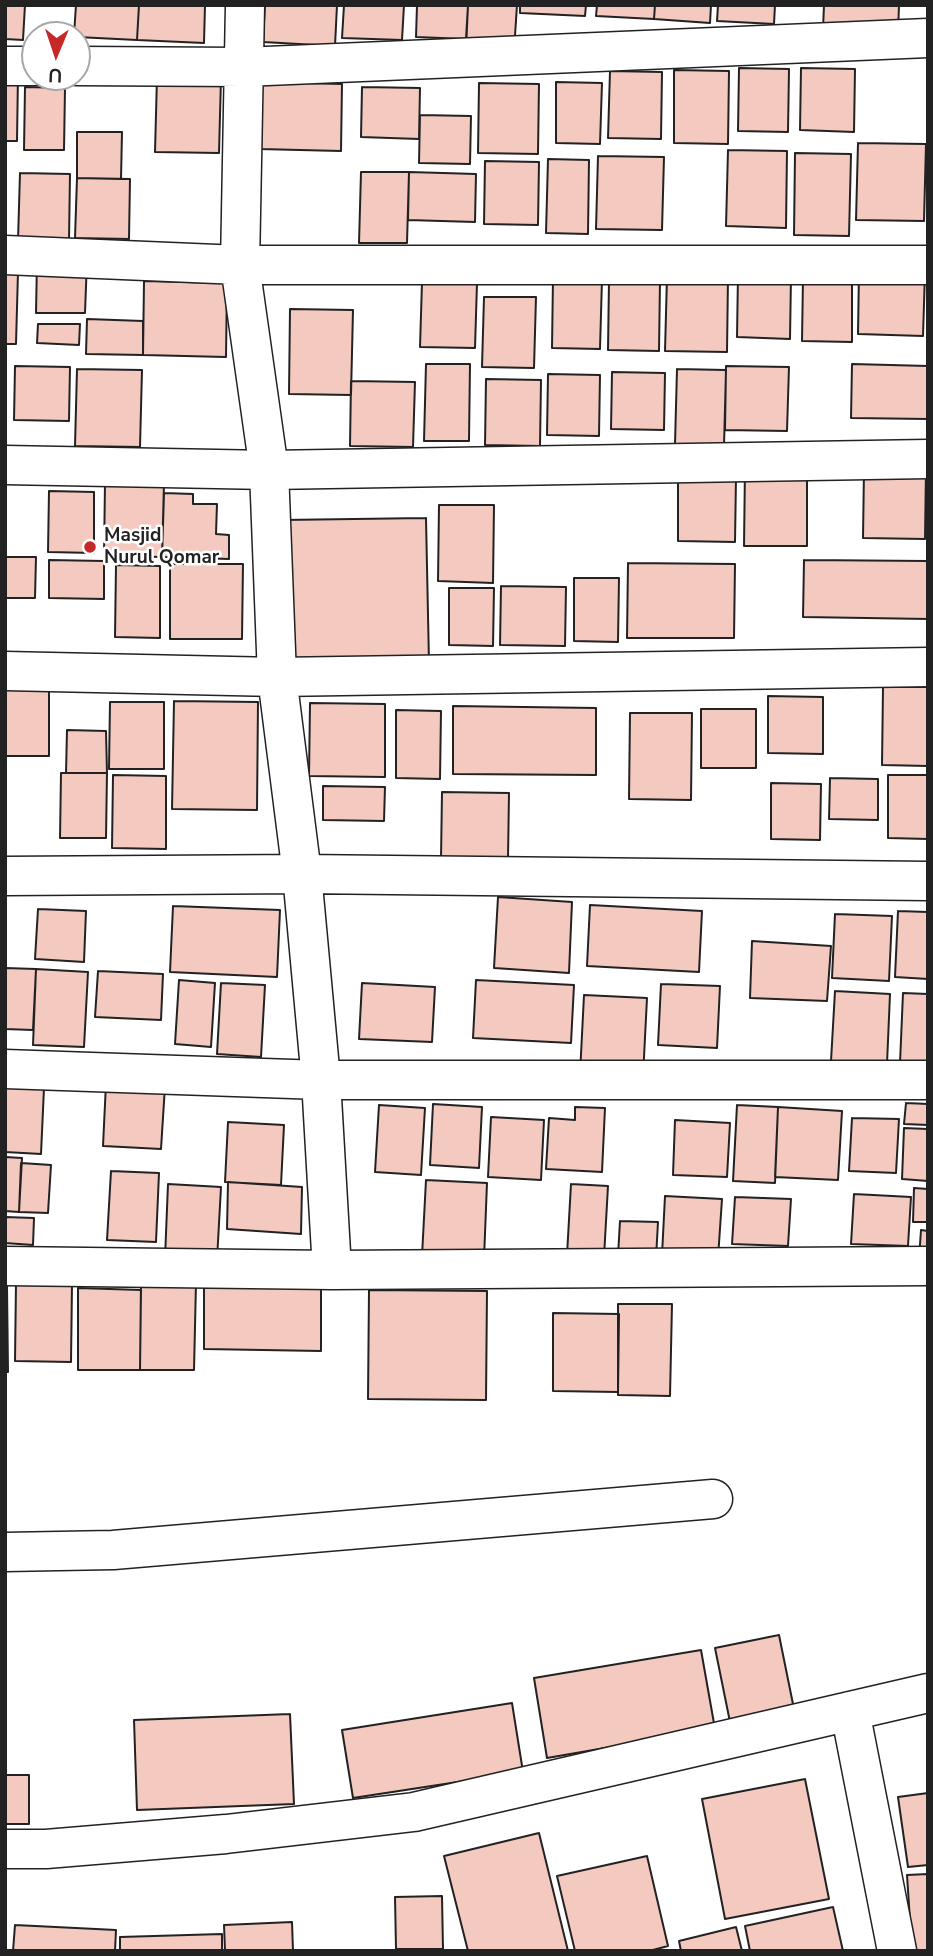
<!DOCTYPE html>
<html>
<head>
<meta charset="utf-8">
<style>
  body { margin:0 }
  #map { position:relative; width:933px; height:1956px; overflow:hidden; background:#fff; font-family:"Nunito Sans",sans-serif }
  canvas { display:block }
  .frame { position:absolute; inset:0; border:7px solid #222; pointer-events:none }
  .north { position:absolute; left:21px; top:21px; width:70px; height:70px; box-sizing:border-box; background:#fff; border:2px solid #a7a7a7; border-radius:50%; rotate:182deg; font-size:19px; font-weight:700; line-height:28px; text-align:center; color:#222 }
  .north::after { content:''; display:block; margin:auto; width:24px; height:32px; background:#c62828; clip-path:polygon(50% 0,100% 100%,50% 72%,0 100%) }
</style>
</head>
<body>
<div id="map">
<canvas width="933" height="1956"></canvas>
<div class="frame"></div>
<div class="north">U</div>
</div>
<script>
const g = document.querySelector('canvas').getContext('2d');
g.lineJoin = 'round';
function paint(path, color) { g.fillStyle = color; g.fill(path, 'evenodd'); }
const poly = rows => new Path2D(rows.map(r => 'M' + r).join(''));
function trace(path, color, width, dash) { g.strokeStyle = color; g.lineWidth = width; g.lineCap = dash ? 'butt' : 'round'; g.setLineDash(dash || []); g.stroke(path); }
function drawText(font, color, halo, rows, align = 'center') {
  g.font = font + ' "Nunito Sans",sans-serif'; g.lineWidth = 5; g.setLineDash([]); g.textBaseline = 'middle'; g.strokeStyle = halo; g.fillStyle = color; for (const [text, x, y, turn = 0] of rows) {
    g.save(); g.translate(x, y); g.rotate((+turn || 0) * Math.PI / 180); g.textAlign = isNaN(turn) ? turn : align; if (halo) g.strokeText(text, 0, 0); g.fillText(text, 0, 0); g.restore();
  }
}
const building = poly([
  [5,5,25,5,23,40,5,39,5,5],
  [76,5,139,5,137,40,77,37,74,35,76,5],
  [139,5,205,5,204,43,137,40,139,5],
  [265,5,337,5,335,46,263,42,265,5],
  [344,5,404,5,402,40,342,38,344,5],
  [417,5,468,5,466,39,416,37,417,5],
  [468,5,517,5,514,51,466,49,468,5],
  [520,5,586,5,585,16,520,13,520,5],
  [597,5,655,5,654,19,596,16,597,5],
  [655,5,711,5,710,23,654,19,655,5],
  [718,5,775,5,774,24,717,21,718,5],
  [824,5,899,5,898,33,823,29,824,5],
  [739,68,789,69,788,132,738,131,739,68],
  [801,68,855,69,854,132,800,130,801,68],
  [674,70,729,71,728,144,674,143,674,70],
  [610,71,662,72,661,139,608,138,610,71],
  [5,74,18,74,17,141,5,141,5,74],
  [157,76,221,78,219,153,155,152,157,76],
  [261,82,342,84,341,151,259,149,261,82],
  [556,82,602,83,600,144,556,143,556,82],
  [479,83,539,84,538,154,478,153,479,83],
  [25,87,65,88,64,150,24,150,25,87],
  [362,87,420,88,419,139,361,137,362,87],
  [420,115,471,116,470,164,419,163,420,115],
  [77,132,122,132,121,179,77,178,77,132],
  [858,143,926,144,924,221,856,220,858,143],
  [728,150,787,151,786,228,726,226,728,150],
  [795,153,851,154,849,236,794,235,795,153],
  [598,156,664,157,662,230,596,229,598,156],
  [548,159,589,160,588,234,546,233,548,159],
  [485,161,539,162,538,225,484,224,485,161],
  [361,172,409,172,407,243,359,243,361,172],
  [409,172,476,174,475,222,408,220,409,172],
  [20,173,70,174,69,241,18,240,20,173],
  [77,178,130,179,129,239,75,238,77,178],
  [37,260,87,260,85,313,36,313,37,260],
  [859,270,925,272,923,336,858,334,859,270],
  [5,271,18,272,16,344,5,344,5,271],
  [738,274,791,276,790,339,737,337,738,274],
  [667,276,728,277,727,352,665,351,667,276],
  [803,277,852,278,852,342,802,341,803,277],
  [553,278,602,279,600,349,552,348,553,278],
  [609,280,660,281,659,351,608,350,609,280],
  [144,281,227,283,226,357,143,355,144,281],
  [422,282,477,283,475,348,420,347,422,282],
  [484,297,536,297,534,368,482,367,484,297],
  [290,309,353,310,351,395,289,394,290,309],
  [87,319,143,321,143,355,86,354,87,319],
  [38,324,80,324,79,345,37,343,38,324],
  [426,364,470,364,469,441,424,441,426,364],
  [852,364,928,366,928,419,851,418,852,364],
  [15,366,70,367,69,421,14,420,15,366],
  [726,366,789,367,787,431,725,430,726,366],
  [77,369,142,370,140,447,75,446,77,369],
  [677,369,726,370,724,446,675,444,677,369],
  [612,372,665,373,664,430,611,429,612,372],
  [548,374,600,375,599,436,547,435,548,374],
  [486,379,541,380,540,446,485,445,486,379],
  [351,381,415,382,413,447,350,446,351,381],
  [745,467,807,469,807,546,744,546,745,467],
  [864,469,926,469,925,539,863,538,864,469],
  [678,477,736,477,735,542,678,541,678,477],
  [105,482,164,483,162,557,104,556,105,482],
  [49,491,94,492,94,553,48,552,49,491],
  [164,493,193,494,193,504,217,504,216,534,229,535,229,559,162,557,164,493],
  [439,505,494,505,493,583,438,581,439,505],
  [426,518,429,663,284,665,282,520,426,518],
  [5,557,36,557,35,598,5,598,5,557],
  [49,560,104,561,104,599,49,598,49,560],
  [804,560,928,561,928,619,803,617,804,560],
  [628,563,735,564,734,638,627,638,628,563],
  [170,564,243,564,242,639,170,639,170,564],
  [116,565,160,566,160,638,115,637,116,565],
  [574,578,619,578,618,642,574,641,574,578],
  [501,586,566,587,565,646,500,645,501,586],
  [449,588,494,588,493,646,449,645,449,588],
  [5,683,49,684,49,756,5,756,5,683],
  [883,687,928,687,928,766,882,765,883,687],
  [768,696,823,697,823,754,768,753,768,696],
  [174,701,258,702,257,810,172,809,174,701],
  [110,702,164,702,164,769,109,769,110,702],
  [310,703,385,704,385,777,309,776,310,703],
  [453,706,596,708,596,775,453,774,453,706],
  [701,709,756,709,756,768,701,768,701,709],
  [396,710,441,711,440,779,396,778,396,710],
  [630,713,692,713,691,800,629,799,630,713],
  [67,730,106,731,107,773,66,773,67,730],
  [61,773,107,773,106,838,60,838,61,773],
  [113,775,166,776,166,849,112,848,113,775],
  [888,775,928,775,928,839,888,838,888,775],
  [830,778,878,779,878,820,829,819,830,778],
  [771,783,821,784,820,840,771,839,771,783],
  [323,786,385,787,384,821,323,820,323,786],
  [442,792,509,793,508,859,441,859,442,792],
  [498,897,572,902,569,973,494,968,498,897],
  [590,905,702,911,699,972,587,966,590,905],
  [173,906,280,910,277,977,170,972,173,906],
  [38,909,86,911,84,962,35,959,38,909],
  [898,911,928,912,928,979,895,977,898,911],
  [835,914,892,916,889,981,832,978,835,914],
  [752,941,831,946,827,1001,750,998,752,941],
  [5,968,36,969,33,1030,5,1029,5,968],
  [36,969,88,972,84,1047,33,1045,36,969],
  [98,971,163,974,161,1020,95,1017,98,971],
  [179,980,215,983,211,1047,175,1044,179,980],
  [476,980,574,985,571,1043,473,1038,476,980],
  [221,983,265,985,261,1057,217,1054,221,983],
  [362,983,435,987,432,1042,359,1039,362,983],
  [661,984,720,986,717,1048,658,1045,661,984],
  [835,991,890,994,887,1064,831,1061,835,991],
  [903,993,928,994,928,1064,900,1063,903,993],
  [584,995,647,998,643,1077,580,1074,584,995],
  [106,1083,165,1086,161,1149,103,1146,106,1083],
  [5,1086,44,1088,41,1154,5,1152,5,1086],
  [906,1103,928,1104,928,1125,904,1124,906,1103],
  [433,1104,482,1107,479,1168,430,1165,433,1104],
  [379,1105,425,1108,421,1175,375,1172,379,1105],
  [737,1105,778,1107,775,1183,733,1181,737,1105],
  [575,1107,605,1108,602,1172,546,1169,549,1118,575,1120,575,1107],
  [778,1107,842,1111,838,1180,775,1177,778,1107],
  [491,1117,544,1120,541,1180,488,1177,491,1117],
  [852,1118,899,1119,896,1173,849,1171,852,1118],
  [675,1120,730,1123,727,1177,673,1175,675,1120],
  [228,1122,284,1125,281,1185,225,1182,228,1122],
  [904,1128,928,1129,928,1181,902,1179,904,1128],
  [5,1157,22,1158,19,1212,5,1211,5,1157],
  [21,1163,51,1165,48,1213,19,1212,21,1163],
  [111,1171,159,1173,156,1242,107,1240,111,1171],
  [426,1180,487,1183,484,1259,422,1256,426,1180],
  [228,1182,302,1187,301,1234,227,1229,228,1182],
  [168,1184,221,1187,217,1260,165,1258,168,1184],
  [571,1184,608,1186,604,1257,567,1255,571,1184],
  [914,1188,928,1189,928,1222,913,1222,914,1188],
  [854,1194,911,1197,908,1246,851,1244,854,1194],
  [665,1196,722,1199,718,1258,662,1255,665,1196],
  [735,1197,791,1199,788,1246,732,1244,735,1197],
  [5,1217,34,1218,33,1245,5,1243,5,1217],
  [620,1221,658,1222,656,1258,618,1256,620,1221],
  [921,1230,928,1231,928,1260,919,1259,921,1230],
  [141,1282,196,1283,194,1370,140,1370,141,1282],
  [16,1283,72,1284,71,1362,15,1361,16,1283],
  [5,1286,7,1286,8,1372,5,1372,5,1286],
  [204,1286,321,1287,321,1351,204,1349,204,1286],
  [78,1288,141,1290,140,1370,78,1370,78,1288],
  [369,1290,487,1291,486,1400,368,1399,369,1290],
  [618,1304,672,1304,670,1396,618,1395,618,1304],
  [553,1313,619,1314,618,1392,553,1391,553,1313],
  [779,1635,794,1709,730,1722,715,1648,779,1635],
  [701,1650,715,1729,547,1758,534,1678,701,1650],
  [512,1703,523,1772,353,1798,342,1730,512,1703],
  [290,1714,294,1804,137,1810,134,1720,290,1714],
  [5,1775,29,1775,29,1824,5,1824,5,1775],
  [805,1779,829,1899,725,1919,702,1799,805,1779],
  [928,1793,928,1865,908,1867,898,1797,928,1793],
  [539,1833,568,1951,468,1951,444,1856,539,1833],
  [647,1856,668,1946,649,1951,575,1951,557,1876,647,1856],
  [928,1874,928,1951,912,1951,907,1875,928,1874],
  [442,1896,443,1949,396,1949,395,1897,442,1896],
  [833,1907,843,1951,750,1951,745,1926,833,1907],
  [292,1922,293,1951,225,1951,224,1925,292,1922],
  [15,1925,116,1930,115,1951,13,1951,15,1925],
  [736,1927,742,1951,681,1951,679,1941,736,1927],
  [222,1934,222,1951,120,1951,120,1937,222,1934]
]);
const minor = poly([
  [245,5,240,265,269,470,277,677,302,874,321,1080,332,1270],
  [5,66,35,66],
  [77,66,243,67,928,38],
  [5,255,240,265,928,265],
  [5,465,269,470,928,459],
  [5,671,277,677,928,667],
  [5,876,302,874,928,881],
  [5,1069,321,1080,928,1080],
  [5,1266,332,1270,928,1266],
  [5,1552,113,1550,713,1499],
  [850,1711,897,1951],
  [5,1849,46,1849,226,1834,414,1812,928,1693]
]);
const markers = [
  [90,547,7,"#c62828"]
];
const poiNames = [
  ["Masjid",104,536],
  ["Nurul Qomar",104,558]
];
paint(building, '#f3c9c0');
trace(building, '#222', 2);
trace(minor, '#222', 41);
trace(minor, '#fff', 38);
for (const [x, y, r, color] of markers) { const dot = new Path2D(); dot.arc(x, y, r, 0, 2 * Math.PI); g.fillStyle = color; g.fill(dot); trace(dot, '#fff', 2.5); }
drawText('bold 19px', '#222', '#fff', poiNames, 'left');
</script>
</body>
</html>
